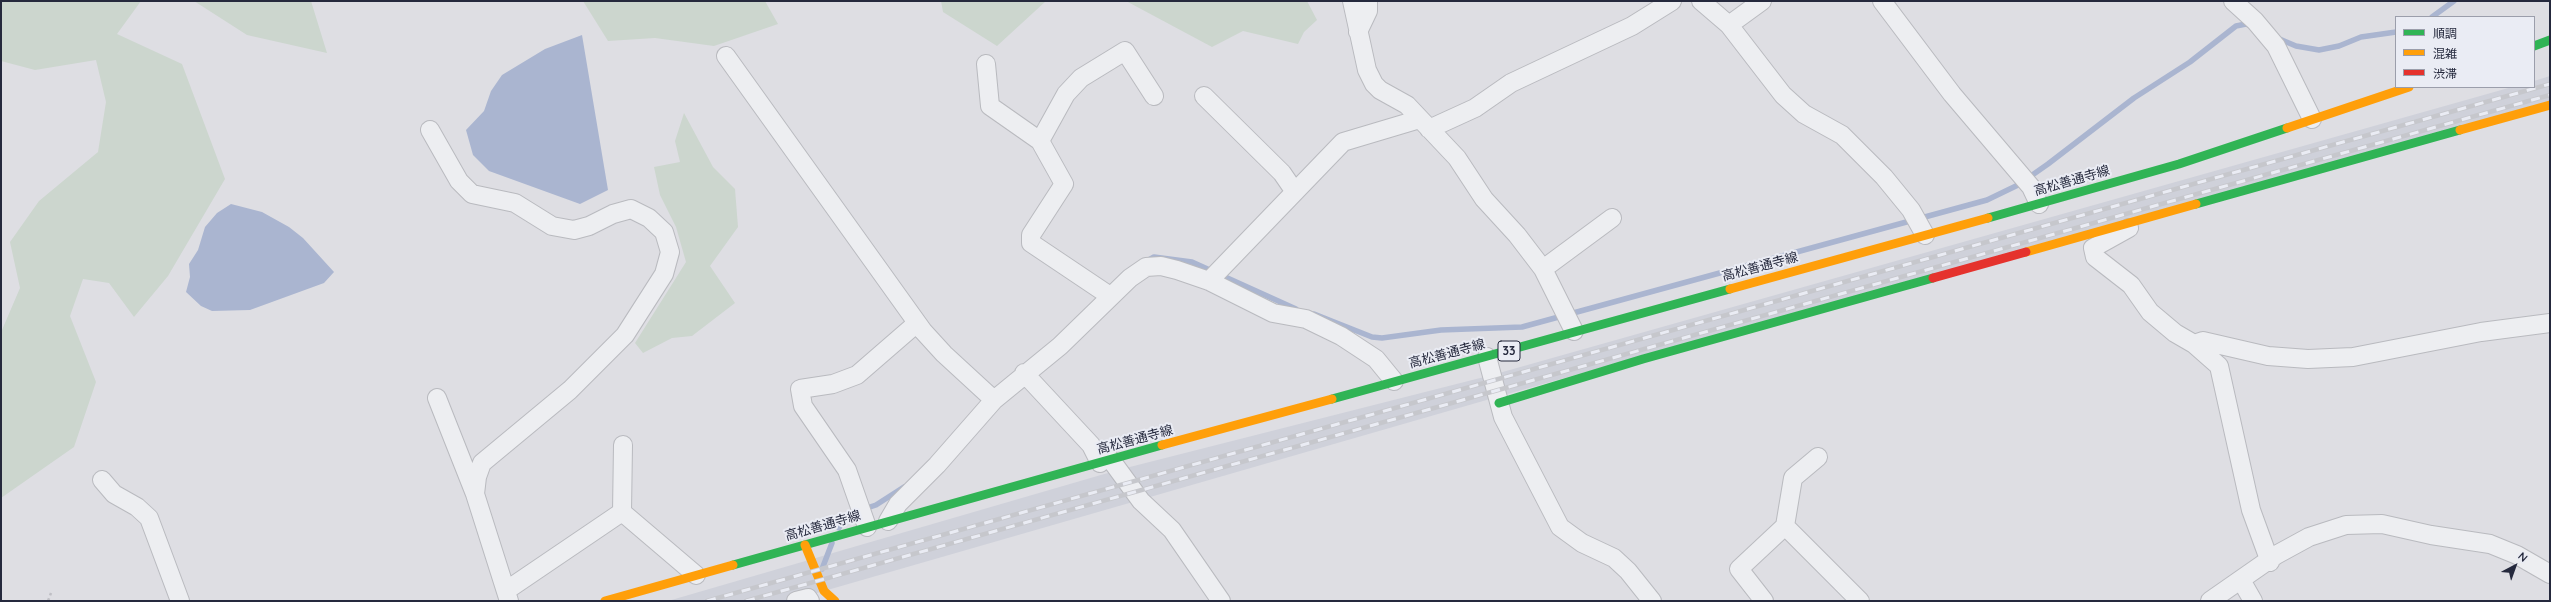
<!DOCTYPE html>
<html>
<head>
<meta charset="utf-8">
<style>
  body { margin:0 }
  #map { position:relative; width:2551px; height:602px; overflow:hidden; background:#dedee3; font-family:Quicksand,"Noto Sans JP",sans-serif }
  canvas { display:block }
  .frame { position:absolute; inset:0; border:2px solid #25293d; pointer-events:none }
  .legend { position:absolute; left:2395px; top:16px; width:140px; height:72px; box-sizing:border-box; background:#eaecf4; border:1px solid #9b9eab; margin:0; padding:5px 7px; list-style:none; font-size:12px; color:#25293d }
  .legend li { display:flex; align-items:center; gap:8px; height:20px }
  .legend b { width:20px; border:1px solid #9b9eab }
  .north { position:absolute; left:2495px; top:546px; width:40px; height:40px; -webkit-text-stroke:3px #eaecf4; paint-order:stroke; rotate:41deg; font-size:11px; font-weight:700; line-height:16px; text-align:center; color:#25293d }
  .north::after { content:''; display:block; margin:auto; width:14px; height:18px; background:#25293d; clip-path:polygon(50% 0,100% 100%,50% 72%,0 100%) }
</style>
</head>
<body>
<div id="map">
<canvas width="2551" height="602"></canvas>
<div class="frame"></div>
<ul class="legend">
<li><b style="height:5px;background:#30b455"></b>順調</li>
<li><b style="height:5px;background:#ff9f0a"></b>混雑</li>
<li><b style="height:5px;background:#e5322d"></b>渋滞</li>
</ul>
<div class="north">N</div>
</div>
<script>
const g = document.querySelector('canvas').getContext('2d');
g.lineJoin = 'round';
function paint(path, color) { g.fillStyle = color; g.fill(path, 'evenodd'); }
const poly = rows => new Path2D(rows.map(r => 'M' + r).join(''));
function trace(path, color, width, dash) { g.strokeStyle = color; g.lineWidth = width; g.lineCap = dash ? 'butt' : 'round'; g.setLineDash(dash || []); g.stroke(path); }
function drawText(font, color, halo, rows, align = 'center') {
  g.font = font + ' Quicksand,"Noto Sans JP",sans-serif'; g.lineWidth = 4; g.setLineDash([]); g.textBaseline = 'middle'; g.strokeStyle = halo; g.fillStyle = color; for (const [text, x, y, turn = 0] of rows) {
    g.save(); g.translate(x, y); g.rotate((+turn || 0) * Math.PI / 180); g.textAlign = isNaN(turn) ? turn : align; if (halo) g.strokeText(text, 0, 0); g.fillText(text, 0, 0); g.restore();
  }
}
const built = poly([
  [2550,76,2550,101,1497,397,824,591,789,601,668,601,1118,470,1492,375,2512,87,2534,87,2534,81]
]);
const green = poly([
  [1,1,141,1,117,34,182,64,225,179,168,276,134,317,109,283,83,279,70,316,96,382,74,447,1,498,1,328,2,330,20,288,10,242,39,201,98,152,106,102,96,60,35,70,1,61],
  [194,1,311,1,327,53,247,35],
  [583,1,765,1,778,24,714,46,655,38,608,41],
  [941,1,1046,1,997,46,943,12],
  [1126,1,1307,1,1317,20,1304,32,1298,44,1243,31,1212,47],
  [684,113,713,167,735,189,738,227,710,266,735,303,692,336,672,338,643,353,635,343,686,262,676,227,660,195,654,167,680,162,675,141]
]);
const water = poly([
  [582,35,608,190,580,204,489,171,473,155,466,130,484,111,491,91,502,75,545,49],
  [231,204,262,212,289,227,303,238,334,272,324,283,250,310,212,311,201,306,186,292,190,277,189,264,198,250,205,227,217,213]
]);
const stream = poly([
  [2432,17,2454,1],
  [2277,38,2296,46,2319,50,2339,46,2361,37,2396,32],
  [1147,261,1154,257,1192,262,1296,309],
  [1314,314,1372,337,1382,338,1441,330,1522,327,1987,200,2018,185,2048,164,2134,98,2190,62,2236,26,2246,24,2251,26],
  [839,528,846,515,876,505,904,487],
  [822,569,832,543]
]);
const path = poly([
  [48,601,51,593]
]);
const street = poly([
  [1352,1,1367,70,1374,84,1380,90,1407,105,1457,158,1484,199,1517,235,1543,269,1574,331],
  [1701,1,1729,25,1783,95,1804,114,1842,135,1884,177,1911,210,1925,235],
  [1882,1,1952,94,2031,187,2039,204],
  [2233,1,2255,21,2276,46,2312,119],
  [1729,25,1762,1],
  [1358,32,1368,11,1368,1],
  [726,56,923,331,944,354,994,400],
  [986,64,990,106,1040,141,1064,184,1031,235,1031,243,1110,296],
  [1204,96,1282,173,1295,192],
  [1429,129,1475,108,1511,83,1632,26,1672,1],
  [430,130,459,181,472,194,515,203,552,226,574,230,589,226,613,214,631,209,649,218,664,232,670,252,664,274,625,335,570,390,482,463,477,477,475,494,509,601],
  [1040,141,1066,94,1081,78,1125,51,1154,96],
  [2129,228,2093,248,2095,257,2131,285,2150,312,2175,333,2194,344,2219,366,2251,510,2270,562],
  [1543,269,1612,218],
  [1209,281,1343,142,1420,119],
  [2194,344,2203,341,2268,356,2308,359,2353,357,2481,332,2550,323],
  [1487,357,1503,417,1560,527,1582,543,1614,558,1628,571,1652,601],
  [1024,373,1091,445,1100,463],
  [437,398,475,494],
  [1818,457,1793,478,1785,526,1860,601],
  [1111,460,1141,501,1172,530,1221,601],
  [102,480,114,494,137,507,149,518,180,601],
  [622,512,623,445],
  [888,521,898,504,937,465,994,400,1060,346,1130,278,1146,267,1161,266,1177,270,1209,281,1273,313,1306,319,1341,336,1376,359,1394,381],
  [867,527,847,470,803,406,800,389,833,384,857,375,917,323],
  [2241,580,2253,601],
  [507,590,622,512,696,575],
  [796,601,808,598,810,601],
  [1764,601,1739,569,1785,526],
  [2210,601,2276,555,2309,537,2346,525,2382,524,2431,535,2490,544,2517,555,2550,574]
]);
const fast = poly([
  [2534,46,2550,40],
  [2196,204,2460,130],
  [1988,218,2179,164,2287,128],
  [1332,399,1730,289],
  [1499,403,1643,359,1933,278],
  [733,565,1162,445]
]);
const slow = poly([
  [2287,128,2409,87],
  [2460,130,2550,105],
  [2026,252,2196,204],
  [1730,289,1988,218],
  [1162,445,1332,399],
  [805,545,824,591,835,601],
  [605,601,733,565]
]);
const jam = poly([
  [1933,278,2026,252]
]);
const rail = poly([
  [707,601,2550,84],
  [746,601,2550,95]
]);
const shields = [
  [1509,351,22]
];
const shieldNames = [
  ["33",1509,351]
];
const streetNames = [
  ["高松善通寺線",2072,181,-16],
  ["高松善通寺線",1760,267,-15],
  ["高松善通寺線",1447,354,-15],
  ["高松善通寺線",1135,440,-15],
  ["高松善通寺線",823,526,-16]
];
paint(built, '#cfd1da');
paint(green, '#ccd6ce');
paint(water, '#aab5d0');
trace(stream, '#aab5d0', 5.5);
trace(street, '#b9babf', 20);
trace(path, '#bfbfc5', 2.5, [3, 3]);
trace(street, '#edeef1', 18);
trace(fast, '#30b455', 9);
trace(slow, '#ff9f0a', 9);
trace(jam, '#e5322d', 9);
trace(rail, '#c6c7cc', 4.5);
trace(rail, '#eaecf4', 3, [9]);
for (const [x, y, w] of shields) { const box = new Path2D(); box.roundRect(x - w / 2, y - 10, w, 20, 3); g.fillStyle = '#eaecf4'; g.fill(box); trace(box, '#25293d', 1); }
drawText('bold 12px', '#25293d', null, shieldNames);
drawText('13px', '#25293d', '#eaecf4', streetNames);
</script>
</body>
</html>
